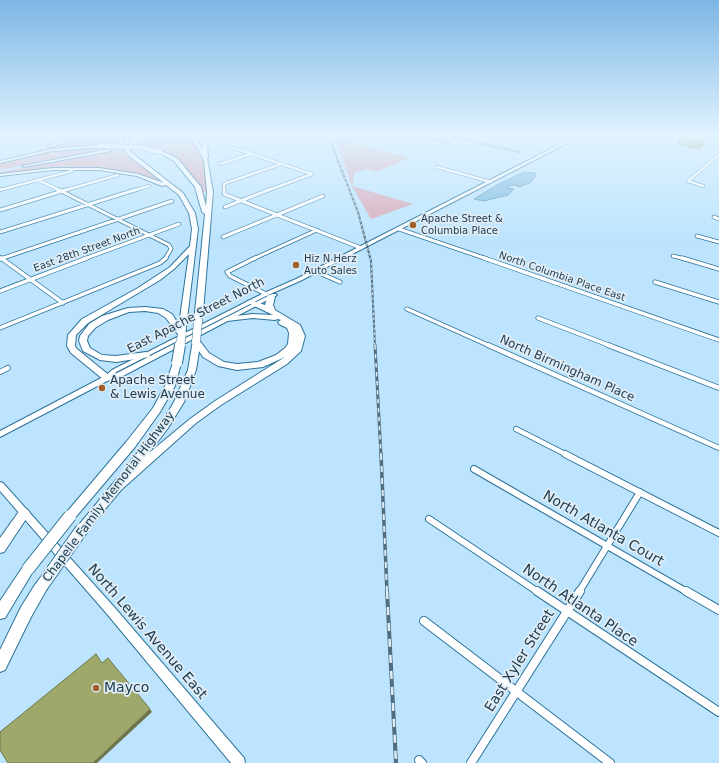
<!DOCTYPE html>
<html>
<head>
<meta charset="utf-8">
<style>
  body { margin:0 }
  canvas { display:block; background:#bce4fe }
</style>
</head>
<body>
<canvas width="719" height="763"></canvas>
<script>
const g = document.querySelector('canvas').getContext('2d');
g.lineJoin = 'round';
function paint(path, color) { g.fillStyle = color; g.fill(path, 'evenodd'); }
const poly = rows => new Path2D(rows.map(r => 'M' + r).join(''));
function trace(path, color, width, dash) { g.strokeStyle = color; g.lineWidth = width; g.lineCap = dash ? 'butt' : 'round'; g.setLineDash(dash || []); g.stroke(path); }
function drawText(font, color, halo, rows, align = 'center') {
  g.font = font + ' "DejaVu Sans",sans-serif'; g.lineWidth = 3.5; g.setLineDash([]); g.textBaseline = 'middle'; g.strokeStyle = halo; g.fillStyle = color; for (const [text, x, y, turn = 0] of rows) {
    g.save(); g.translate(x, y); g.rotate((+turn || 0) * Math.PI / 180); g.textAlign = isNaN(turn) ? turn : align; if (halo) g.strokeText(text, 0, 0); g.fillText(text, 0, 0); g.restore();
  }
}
const green = poly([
  [91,135,115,135,118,143,62,148,15,157],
  [174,135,188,135,197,148,205,166,207,192,203,192,198,183,177,159,153,149,133,146],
  [334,135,371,135,351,142,409,158,376,172,366,169,354,173,352,186,413,204,371,219,352,186],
  [101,147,110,148,0,170,0,163,40,153],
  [122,150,131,159,162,181,132,173,105,169,42,169,0,174,0,172,18,169]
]);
const water = poly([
  [524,172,535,173,535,177,530,183,518,187,516,185,508,186,507,188,514,189,508,195,484,201,474,199,497,185,524,172]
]);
const streetFar5 = poly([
  [521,135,564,144],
  [554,142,568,135],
  [221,144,312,174],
  [0,145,43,135],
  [220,164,251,154],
  [437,167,491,182],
  [38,180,59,190],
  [703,186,688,181,719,155],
  [0,190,72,171],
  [66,190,118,175],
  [135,190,149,186],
  [224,190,224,185,226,183,281,164],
  [269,190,312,174]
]);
const streetFar4 = poly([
  [57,189,169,245,171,249,165,259],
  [224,189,224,194,361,248],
  [0,190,2,189],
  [225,207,271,189],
  [0,210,69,189],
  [714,217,719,219],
  [399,229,487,259],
  [0,232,138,189],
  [697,236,719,242],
  [223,237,323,196],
  [673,256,685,259],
  [0,258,2,259],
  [0,259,172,201],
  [84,259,179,224],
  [253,259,317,230]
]);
const streetFar3 = poly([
  [1,258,63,303],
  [255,258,227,272,230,276,266,294],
  [484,258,719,340],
  [682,258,719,269],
  [0,259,2,258],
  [315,271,340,282],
  [655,282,719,302],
  [0,291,87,258],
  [407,309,490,346],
  [538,318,611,346],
  [0,328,160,263,166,258]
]);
const streetFar2 = poly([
  [488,345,719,448],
  [608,345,719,388],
  [0,372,8,368],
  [516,429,567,455]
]);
const streetFar1 = poly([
  [565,454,719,533],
  [474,469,687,592],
  [429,519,538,592],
  [579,592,640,492]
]);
const street = poly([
  [537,591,719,712],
  [686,591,719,610],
  [424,621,610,763],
  [419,760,422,763],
  [471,763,580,591]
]);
const secondary = poly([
  [578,135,583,135,300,281,268,295,116,372,115,374,272,294,276,294,277,295,121,377,109,380,0,437,0,431,105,376,112,370,264,293,296,279,578,135],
  [684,135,692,135,719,140,719,142,684,135],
  [0,482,3,483,115,608,244,758,245,763,231,763,107,614,0,491,0,482]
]);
const highway = poly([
  [83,135,90,135,51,147,47,146,83,135],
  [116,135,120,135,123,142,126,145,124,142,126,135,130,135,128,142,132,149,129,150,132,153,183,193,195,213,198,229,185,336,179,336,166,318,158,313,145,311,129,312,108,320,95,328,88,336,87,341,90,348,102,355,116,356,146,352,150,355,149,357,116,362,100,360,83,351,79,341,80,336,89,324,102,316,128,308,145,307,163,309,172,314,179,325,189,254,174,269,160,280,88,323,76,335,75,346,77,349,110,376,111,378,110,380,107,381,104,380,71,353,67,346,68,335,82,319,138,288,170,267,190,246,192,229,189,213,179,195,166,185,162,186,137,176,99,170,53,170,0,176,0,174,53,168,99,168,138,174,164,183,128,155,119,142,116,135],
  [165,135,172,135,140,144,138,143,165,135],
  [189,135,193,135,203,150,203,144,207,135,211,135,207,144,208,157,207,158,213,192,203,312,199,314,195,312,205,214,202,212,195,187,174,161,158,152,162,151,178,159,201,187,206,206,207,192,204,161,199,150,189,135],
  [100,145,102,147,52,151,0,163,0,161,52,149,100,145],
  [109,149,111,151,24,167,22,166,109,149],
  [268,295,274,295,275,297,273,305,275,310,300,325,305,336,301,351,287,364,221,405,196,423,121,490,86,532,82,534,78,532,76,529,78,526,116,480,132,468,129,465,130,462,161,424,174,402,188,370,193,340,199,340,209,353,224,362,237,364,258,362,276,355,285,348,288,344,289,333,287,328,279,324,278,322,281,320,278,319,275,320,253,318,227,321,223,319,227,317,253,314,273,315,246,302,250,300,265,305,268,295],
  [199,351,203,357,218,366,237,370,263,367,285,357,215,401,190,419,149,453,168,428,184,402,196,370,199,351],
  [177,360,181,363,175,386,160,412,135,447,74,519,70,521,66,519,64,516,66,513,127,441,153,408,165,386,173,363,177,360],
  [24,508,28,510,30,513,4,552,0,553,0,538,20,510,24,508],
  [28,563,32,565,34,569,32,573,5,618,0,619,0,601,24,565,28,563],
  [41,581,46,583,48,587,31,617,5,670,0,672,0,650,21,607,36,583,41,581]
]);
const railFar3 = poly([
  [328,135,358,212,371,261,375,346],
  [415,135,450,143],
  [443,135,519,152]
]);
const railFar2 = poly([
  [375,345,381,455]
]);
const railFar1 = poly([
  [381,454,387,592]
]);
const rail = poly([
  [387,591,396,763]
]);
const highwayBridgeFar3 = poly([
  [100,146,138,147,160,152]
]);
const highwayBridgeFar2 = poly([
  [196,342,199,312],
  [180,346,182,334]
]);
const highwayBridgeFar1 = poly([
  [177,363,180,345]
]);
const highwayBridge = poly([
  [28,569,70,516],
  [41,587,82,529]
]);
const wall = poly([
  [679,138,706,139,704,145,698,150,677,145]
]);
const shadedWall = poly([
  [706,139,704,145,698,150,700,143],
  [150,709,152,712,97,763,93,763]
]);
const building = poly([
  [684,135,686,135,706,139,700,143,679,138,684,135],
  [96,654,102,663,108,658,150,709,93,763,8,763,0,750,0,732,96,654]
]);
const markers = [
  [413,225,4,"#a1602b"],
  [296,265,4,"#a1602b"],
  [102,388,4,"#a1602b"],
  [96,688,4,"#a1602b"]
];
const farPoinames = [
  ["Apache Street &",421,219],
  ["Columbia Place",421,231],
  ["Hiz N Herz",304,259],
  ["Auto Sales",304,271]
];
const farStreetnames = [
  ["East 28th Street North",87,250,-20],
  ["North Columbia Place East",562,277,19]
];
const streetNames = [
  ["East Apache Street North",196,316,-27],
  ["North Birmingham Place",567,369,24],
  ["Chapelle Family Memorial Highway",109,497,-53]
];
const poiNames = [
  ["Apache Street",110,381],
  ["& Lewis Avenue",110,395]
];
const nearStreetnames = [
  ["North Atlanta Court",603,529,30],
  ["North Atlanta Place",580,606,34],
  ["North Lewis Avenue East",147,632,49],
  ["East Xyler Street",520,661,-58]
];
const nearPoinames = [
  ["Mayco",104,688]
];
paint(green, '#d8a8b8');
paint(water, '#7cbae0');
trace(water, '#6094b4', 1);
trace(streetFar5, '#2d739a', 3.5);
trace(streetFar4, '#2d739a', 4.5);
trace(streetFar3, '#2d739a', 5);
trace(streetFar2, '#2d739a', 6);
trace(streetFar1, '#2d739a', 8);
trace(street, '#2d739a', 10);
trace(secondary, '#2d739a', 2);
trace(highway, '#2d739a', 2);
trace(streetFar5, '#fff', 2.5);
trace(streetFar4, '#fff', 3);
trace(streetFar3, '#fff', 3.5);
trace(streetFar2, '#fff', 4.5);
trace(streetFar1, '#fff', 6);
trace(street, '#fff', 8);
paint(secondary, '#fff');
paint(highway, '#fff');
trace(railFar3, '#4e6e81', 2);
trace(railFar2, '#4e6e81', 3);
trace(railFar1, '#4e6e81', 3.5);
trace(rail, '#4e6e81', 4);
trace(railFar3, '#e0edf6', 1, [2.5]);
trace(railFar2, '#e0edf6', 1.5, [4.5]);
trace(railFar1, '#e0edf6', 2, [6]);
trace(rail, '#e0edf6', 2.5, [8]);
trace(highwayBridgeFar3, '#2d739a', 5.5, []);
trace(highwayBridgeFar2, '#2d739a', 9, []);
trace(highwayBridgeFar1, '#2d739a', 12, []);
trace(highwayBridge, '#2d739a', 14, []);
trace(highwayBridgeFar3, '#fff', 4.5);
trace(highwayBridgeFar2, '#fff', 8);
trace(highwayBridgeFar1, '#fff', 10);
trace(highwayBridge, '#fff', 12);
paint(wall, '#88905c');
paint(shadedWall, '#6f764b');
paint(building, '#9ea86b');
trace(building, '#6f764b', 1);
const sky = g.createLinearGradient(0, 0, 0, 242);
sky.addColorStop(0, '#7db6e5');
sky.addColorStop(0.56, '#e1f3ff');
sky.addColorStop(1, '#e1f3ff00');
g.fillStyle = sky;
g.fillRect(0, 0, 719, 242);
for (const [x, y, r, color] of markers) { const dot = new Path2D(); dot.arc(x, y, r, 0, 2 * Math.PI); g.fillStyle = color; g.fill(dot); trace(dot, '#e0edf6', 1.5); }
drawText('10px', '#203d4e', '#e0edf6', farPoinames, 'left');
drawText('10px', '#203d4e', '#e0edf6', farStreetnames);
drawText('12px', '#203d4e', '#e0edf6', streetNames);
drawText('12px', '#203d4e', '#e0edf6', poiNames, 'left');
drawText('14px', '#203d4e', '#e0edf6', nearStreetnames);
drawText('14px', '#203d4e', '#e0edf6', nearPoinames, 'left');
</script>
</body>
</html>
